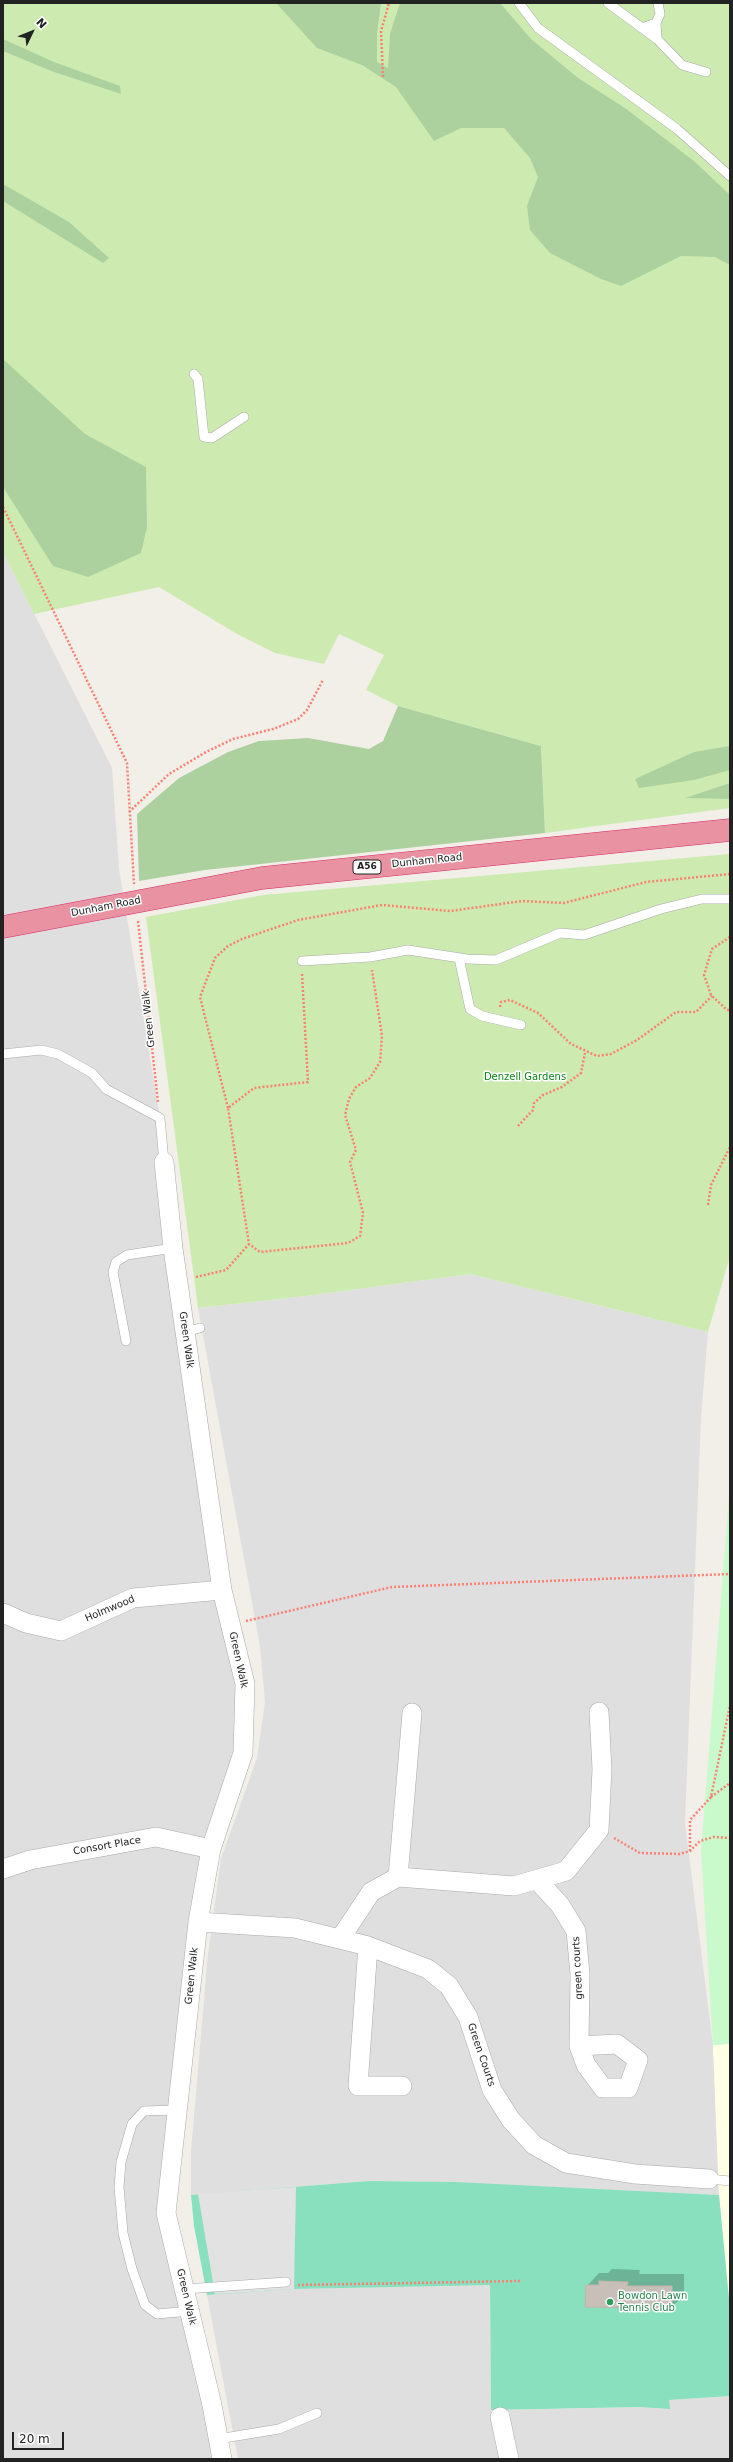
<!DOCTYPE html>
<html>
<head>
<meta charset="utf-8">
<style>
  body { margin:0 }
  #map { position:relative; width:733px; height:2462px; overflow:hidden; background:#f2efe9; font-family:"DejaVu Sans",sans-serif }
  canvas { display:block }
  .frame { position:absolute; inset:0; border:4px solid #222; pointer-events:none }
  .north { position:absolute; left:12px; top:12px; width:40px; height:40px; -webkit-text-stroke:3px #fff; paint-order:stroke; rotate:47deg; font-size:11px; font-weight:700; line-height:16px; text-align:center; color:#222 }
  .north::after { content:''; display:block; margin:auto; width:14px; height:18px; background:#222; clip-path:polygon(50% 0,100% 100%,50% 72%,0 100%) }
  .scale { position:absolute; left:12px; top:2432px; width:52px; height:18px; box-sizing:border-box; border:2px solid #222; border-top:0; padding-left:5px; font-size:12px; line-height:14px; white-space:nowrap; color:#222; -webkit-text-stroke:3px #fff; paint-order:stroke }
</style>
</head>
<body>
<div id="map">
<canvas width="733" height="2462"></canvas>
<div class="frame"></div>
<div class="north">N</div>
<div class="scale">20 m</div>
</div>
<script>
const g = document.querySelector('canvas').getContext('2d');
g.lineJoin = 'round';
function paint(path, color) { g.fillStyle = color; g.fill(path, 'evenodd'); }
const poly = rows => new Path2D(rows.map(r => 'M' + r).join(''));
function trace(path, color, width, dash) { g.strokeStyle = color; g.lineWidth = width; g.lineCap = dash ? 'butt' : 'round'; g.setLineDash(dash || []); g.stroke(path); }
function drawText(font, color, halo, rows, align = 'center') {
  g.font = font + ' "DejaVu Sans",sans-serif'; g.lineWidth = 3; g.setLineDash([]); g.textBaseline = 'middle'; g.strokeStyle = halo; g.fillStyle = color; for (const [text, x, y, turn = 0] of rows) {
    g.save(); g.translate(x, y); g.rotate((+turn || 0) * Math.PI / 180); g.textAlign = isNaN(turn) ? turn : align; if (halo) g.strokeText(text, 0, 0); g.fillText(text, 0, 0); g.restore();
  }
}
const residential = poly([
  [3,552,112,768,119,869,160,1118,245,1684,243,1753,211,1849,166,2213,222,2459,3,2459],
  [470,1274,708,1332,701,1418,685,1823,713,2045,719,2195,408,2181,369,2181,191,2195,191,2151,208,1954,221,1859,257,1758,265,1702,260,1646,198,1308,306,1296],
  [490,2284,491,2421,499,2459,238,2459,207,2295,294,2289],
  [730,2396,730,2459,518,2459,507,2410,639,2407,669,2409,669,2400]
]);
const education = poly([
  [730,2044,730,2309,719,2195,713,2045]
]);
const grass = poly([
  [3,3,730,3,730,808,545,833,541,746,398,706,366,690,384,655,339,634,324,664,275,653,237,634,159,587,34,614,3,552],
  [730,854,730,1256,708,1332,470,1274,306,1296,198,1308,146,917,263,895]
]);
const forest = poly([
  [276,3,381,3,377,34,377,62,388,68,390,34,400,3,500,3,531,39,578,78,625,108,695,162,730,195,730,265,715,257,681,256,621,286,601,279,550,253,530,230,527,206,538,177,530,158,504,128,461,128,434,141,396,87,362,65,317,48],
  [3,39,54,62,120,86,121,94,51,71,3,51],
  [3,184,69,222,109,258,103,263,3,201],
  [3,359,85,434,146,467,147,527,141,553,88,577,53,566,3,487],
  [398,706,541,746,545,833,205,870,139,881,137,814,179,778,228,752,259,741,308,738,369,749,383,741],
  [730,746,730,770,694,780,639,788,635,779,694,752],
  [730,783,730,799,685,798]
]);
const park = poly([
  [730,1484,730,2044,713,2045,701,1851]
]);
const pitch = poly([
  [369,2181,455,2182,719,2195,730,2309,730,2396,669,2400,670,2409,639,2407,491,2410,490,2285,294,2289,207,2295,194,2226,191,2195]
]);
const parking = poly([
  [296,2187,294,2289,215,2294,198,2194]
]);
const shadow = poly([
  [612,2269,640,2270,639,2274,684,2274,684,2295,672,2307,587,2286,599,2273,608,2273]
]);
const building = poly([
  [599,2281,628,2282,627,2286,672,2286,672,2308,585,2307,586,2285,599,2285,599,2281]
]);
const path = poly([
  [383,77,381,31,389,3],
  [3,507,127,763,134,884],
  [129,812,169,774,206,752,233,739,273,729,298,719,307,710,323,680],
  [138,921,158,1102],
  [730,937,712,949,704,975,711,995,727,1010,730,1010],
  [302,974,308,1082,254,1088,228,1108,249,1244,260,1252,348,1243,360,1236,363,1213,350,1162,356,1150,345,1115,349,1099,356,1087,370,1078,380,1062,382,1036,372,970],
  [500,1007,501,1002,510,1000,538,1013,571,1044,597,1056,611,1054,637,1040,676,1012,696,1012,712,996],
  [228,1108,200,997,215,958,228,946,242,939,298,920,382,905,450,911,522,901,564,903,646,882,730,874],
  [518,1126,533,1110,534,1103,543,1095,562,1087,581,1073,585,1053],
  [708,1205,711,1185,730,1147],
  [196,1277,226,1270,249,1244],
  [246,1621,392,1587,730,1574],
  [711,1797,730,1783],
  [614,1838,640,1853,679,1854,690,1851,700,1841,714,1837,730,1838],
  [690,1851,690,1820,711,1797,730,1705],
  [298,2285,520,2281]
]);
const lane = poly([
  [519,3,538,28,677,129,730,176],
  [608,3,657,39,682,65,706,72],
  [656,23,660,14,658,3],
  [642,28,656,23,657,39],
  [194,374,198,379,204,437,212,438,244,417],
  [459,958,470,1009,482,1016,521,1025],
  [302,961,370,957,408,950,467,959,496,960,560,933,584,935,661,909,702,899,730,899],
  [3,1054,41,1050,58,1054,92,1073,106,1089,160,1118,164,1162],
  [185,1332,200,1328],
  [126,1341,113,1272,116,1262,127,1255,173,1248],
  [177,2110,144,2111,132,2124,121,2162,119,2187,123,2233,132,2269,145,2305,157,2314,190,2311],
  [709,2179,730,2181],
  [185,2289,286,2282],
  [218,2439,279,2429,317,2413]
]);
const street = poly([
  [164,1162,173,1248,222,1590,245,1684,243,1753,211,1849,198,1922,166,2213,212,2405,222,2459],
  [3,1613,26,1623,61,1631,133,1598,222,1590],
  [3,1869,30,1860,156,1837,211,1849],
  [398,1877,412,1713],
  [537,1880,560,1905,576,1931,580,1974,579,2046,586,2065,603,2088,628,2088,638,2060,617,2044,579,2046],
  [198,1922,295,1928,368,1946,428,1969,449,1986,468,2017,492,2090,511,2120,534,2145,566,2163,635,2174,709,2179],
  [340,1939,371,1892,398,1877,514,1886,566,1871,599,1830,602,1769,599,1712],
  [368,1946,358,2086,402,2086],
  [500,2417,509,2459]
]);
const highway = poly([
  [3,927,262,878,730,830]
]);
const markers = [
  [610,2302,4,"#2e9e5b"]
];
const shields = [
  [367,867,28]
];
const shieldNames = [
  ["A56",367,867]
];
const streetNames = [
  ["Dunham Road",427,861,-6],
  ["Dunham Road",106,907,-11],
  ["Green Walk",149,1019,-96],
  ["Green Walk",186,1340,82],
  ["Holmwood",110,1609,-23],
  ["Green Walk",238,1660,78],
  ["Consort Place",107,1846,-10],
  ["green courts",578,1968,-93],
  ["Green Walk",192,1976,-84],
  ["Green Courts",481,2055,71],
  ["Green Walk",186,2297,77]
];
const parkNames = [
  ["Denzell Gardens",525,1077]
];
const leisureNames = [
  ["Bowdon Lawn",618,2296],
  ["Tennis Club",618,2308]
];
paint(residential, '#e0dfdf');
paint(education, '#ffffe5');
paint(grass, '#cdebb0');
paint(forest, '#add19e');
paint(park, '#c8facc');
paint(pitch, '#88e0be');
paint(parking, '#e2e2e2');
paint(shadow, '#0003');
paint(building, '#c7bfb8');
trace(building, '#c4b6ab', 1);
trace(lane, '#a9a9a9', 10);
trace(street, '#a9a9a9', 20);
trace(highway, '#dc2a67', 23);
trace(path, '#fa8072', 2.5, [2, 2]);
trace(lane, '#fff', 9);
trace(street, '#fff', 19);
trace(highway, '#e892a2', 22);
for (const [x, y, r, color] of markers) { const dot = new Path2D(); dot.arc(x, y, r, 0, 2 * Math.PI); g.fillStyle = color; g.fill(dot); trace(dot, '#fff', 1.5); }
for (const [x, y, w] of shields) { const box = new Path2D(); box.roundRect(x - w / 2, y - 7, w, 14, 3); g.fillStyle = '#fff'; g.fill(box); trace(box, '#222', 1); }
drawText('bold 9px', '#222', null, shieldNames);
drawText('10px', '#222', '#fff', streetNames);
drawText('10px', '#0c8416', '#fff', parkNames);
drawText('10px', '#27864d', '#fff', leisureNames, 'left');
</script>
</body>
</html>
